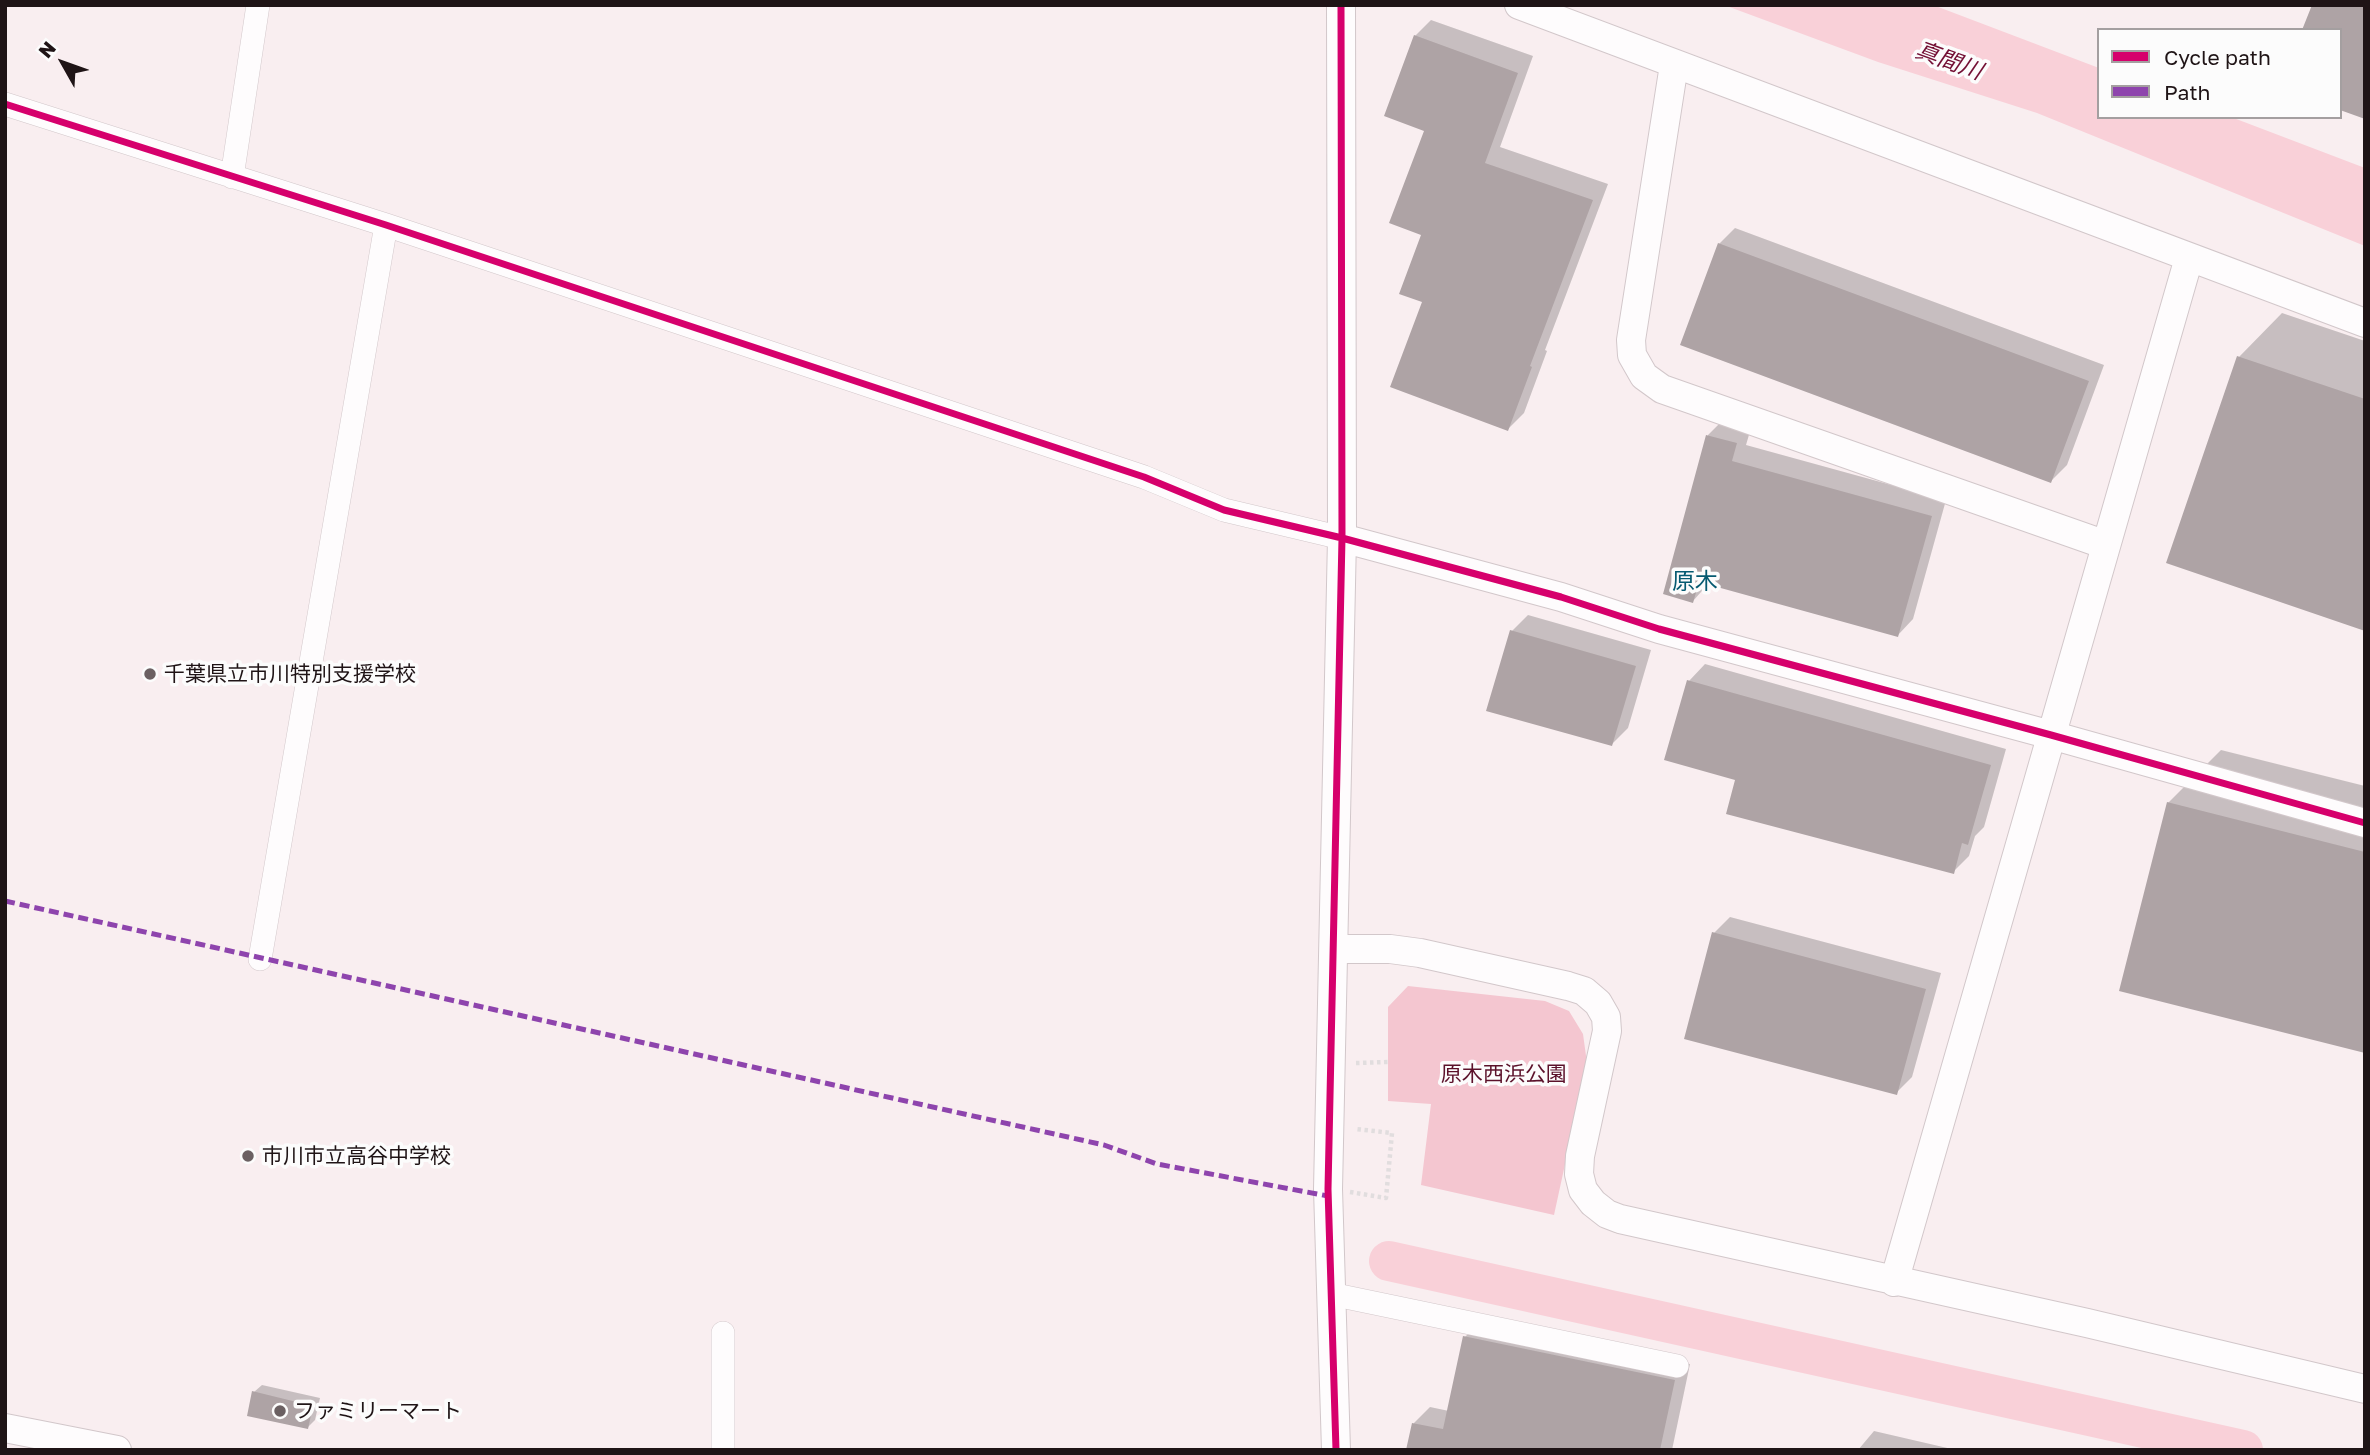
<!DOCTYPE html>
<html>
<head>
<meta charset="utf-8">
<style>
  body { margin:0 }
  #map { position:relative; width:2370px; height:1455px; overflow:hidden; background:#f9eef0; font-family:"Golos Text",sans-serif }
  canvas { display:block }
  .frame { position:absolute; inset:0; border:7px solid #1f1416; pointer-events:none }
  .legend { position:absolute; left:2097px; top:28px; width:245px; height:91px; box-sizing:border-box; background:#fcfcfc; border:2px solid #a49fa0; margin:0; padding:9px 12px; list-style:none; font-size:21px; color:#1f1416 }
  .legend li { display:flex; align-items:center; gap:14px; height:35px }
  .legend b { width:35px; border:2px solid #a49fa0 }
  .north { position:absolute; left:28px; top:28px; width:70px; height:70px; -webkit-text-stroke:5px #fcfcfc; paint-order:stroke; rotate:310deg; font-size:19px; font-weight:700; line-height:28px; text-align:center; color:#1f1416 }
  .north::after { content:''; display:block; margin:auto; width:24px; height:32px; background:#1f1416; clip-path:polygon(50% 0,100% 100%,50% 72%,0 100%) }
</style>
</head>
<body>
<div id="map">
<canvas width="2370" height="1455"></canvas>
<div class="frame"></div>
<ul class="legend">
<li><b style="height:9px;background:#d6006c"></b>Cycle path</li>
<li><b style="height:9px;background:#8e44ad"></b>Path</li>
</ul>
<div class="north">N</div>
</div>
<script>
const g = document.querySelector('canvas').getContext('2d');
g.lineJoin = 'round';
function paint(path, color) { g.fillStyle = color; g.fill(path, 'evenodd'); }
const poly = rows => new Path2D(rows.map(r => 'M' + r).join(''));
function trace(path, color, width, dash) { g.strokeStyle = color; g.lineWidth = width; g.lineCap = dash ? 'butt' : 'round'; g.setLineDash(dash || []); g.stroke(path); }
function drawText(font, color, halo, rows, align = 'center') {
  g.font = font + ' "Golos Text","Noto Sans JP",sans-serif'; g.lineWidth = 7; g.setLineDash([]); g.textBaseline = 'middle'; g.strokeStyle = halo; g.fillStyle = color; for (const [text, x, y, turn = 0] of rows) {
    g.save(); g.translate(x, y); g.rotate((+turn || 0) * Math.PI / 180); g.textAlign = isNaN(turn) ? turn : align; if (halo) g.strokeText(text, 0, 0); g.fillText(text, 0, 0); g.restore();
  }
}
const green = poly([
  [1408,986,1545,1001,1569,1011,1583,1034,1587,1063,1554,1215,1421,1185,1431,1104,1388,1101,1388,1007]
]);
const water = poly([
  [1724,5,1933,5,2099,68,2099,117,2231,117,2365,168,2365,246,2037,113,1878,62]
]);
const shadow = poly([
  [1431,20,1533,56,1500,147,1608,184,1545,350,1547,351,1524,413,1508,429,1424,301,1426,130,1415,36],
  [1735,228,2104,365,2067,465,2051,481,1719,244],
  [2282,313,2365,341,2365,629,2239,357],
  [1723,420,1751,428,1746,445,1946,500,1913,619,1898,635,1709,583,1693,601,1708,435],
  [1528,615,1651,650,1628,728,1612,744,1512,631],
  [1705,664,2006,749,1984,827,1975,836,1969,856,1953,872,1738,779,1689,681],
  [2221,750,2365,786,2365,1051,2168,803],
  [1730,917,1941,973,1912,1077,1896,1093,1714,933],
  [1481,1321,1690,1364,1672,1450,1408,1450,1414,1423,1430,1407,1449,1411,1465,1337],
  [262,1385,320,1398,315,1420,307,1428,254,1392],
  [1874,1431,1956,1450,1858,1450]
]);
const river = poly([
  [1389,1261,2243,1450]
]);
const building = poly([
  [2312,5,2365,5,2365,119,2340,110,2340,30,2302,30],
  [1414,35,1518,73,1485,163,1593,200,1530,366,1532,367,1508,431,1390,387,1422,302,1399,294,1421,235,1389,223,1424,131,1384,116],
  [1718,243,2089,381,2051,483,1680,345],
  [2237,356,2365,399,2365,631,2166,563],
  [1706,435,1737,443,1732,461,1932,516,1898,637,1699,582,1693,603,1663,594],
  [1510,630,1636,666,1612,746,1486,711],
  [1687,680,1991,765,1968,845,1962,843,1954,874,1726,814,1735,780,1664,760],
  [2167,802,2365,852,2365,1053,2119,991],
  [1712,932,1926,989,1897,1095,1684,1039],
  [1463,1336,1675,1380,1660,1450,1406,1450,1412,1423,1443,1429],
  [252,1391,313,1406,308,1429,247,1416]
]);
const path = poly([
  [1356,1063,1388,1062],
  [1350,1192,1386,1198,1392,1133,1356,1129]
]);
const minor = poly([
  [5,104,386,225,1144,477,1224,510,1342,538],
  [232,177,258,5],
  [260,959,386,225],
  [1331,1294,1677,1366],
  [723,1333,723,1450]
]);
const tertiary = poly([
  [1519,5,2365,323],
  [1674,65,1631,340,1632,355,1644,376,1662,389,2106,545],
  [1342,538,1561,597,1659,629,2051,735,2365,823],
  [1334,949,1390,949,1420,953,1568,986,1584,991,1598,1003,1606,1017,1607,1031,1580,1156,1579,1174,1583,1190,1593,1203,1607,1214,1620,1219,2087,1323,2365,1389],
  [1894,1282,2189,258],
  [5,1428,117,1450],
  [1336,1450,1328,1189,1342,538,1341,5]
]);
const quiet = poly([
  [5,901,1104,1145,1157,1164,1328,1196]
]);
const cycleway = poly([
  [5,104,386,225,1144,477,1224,510,1342,538,1561,597,1659,629,2051,735,2365,823],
  [1336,1450,1328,1189,1342,538,1341,5]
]);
const markers = [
  [150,674,7,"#6b6062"],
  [248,1156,7,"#6b6062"],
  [280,1411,7,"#6b6062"]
];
const poiNames = [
  ["千葉県立市川特別支援学校",164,674],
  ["市川市立高谷中学校",262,1156],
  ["ファミリーマート",294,1411]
];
const parkNames = [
  ["原木西浜公園",1504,1074]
];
const waterNames = [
  ["真間川",1949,61,20]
];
const neighbourhoodNames = [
  ["原木",1695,582]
];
paint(green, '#f4c6d0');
paint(water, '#f9d0d8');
paint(shadow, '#0003');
trace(river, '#f9d0d8', 40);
paint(building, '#aea3a5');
trace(minor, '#d2c7ca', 24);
trace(tertiary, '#d2c7ca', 30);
trace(path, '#e1ddde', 4.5, [3.5, 3.5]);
trace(minor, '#fefcfd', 23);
trace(tertiary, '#fefcfd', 28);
trace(quiet, '#8e44ad', 5, [10, 5]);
trace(cycleway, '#d6006c', 7);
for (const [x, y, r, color] of markers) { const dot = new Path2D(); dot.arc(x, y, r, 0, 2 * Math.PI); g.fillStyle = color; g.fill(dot); trace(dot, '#fcfcfc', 2.5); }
drawText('21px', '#1f1416', '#fcfcfc', poiNames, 'left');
drawText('21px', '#5b112a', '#fcfcfc', parkNames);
drawText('italic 23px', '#730f34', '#fcfcfc', waterNames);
drawText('23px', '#055a71', '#fcfcfc', neighbourhoodNames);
</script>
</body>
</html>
